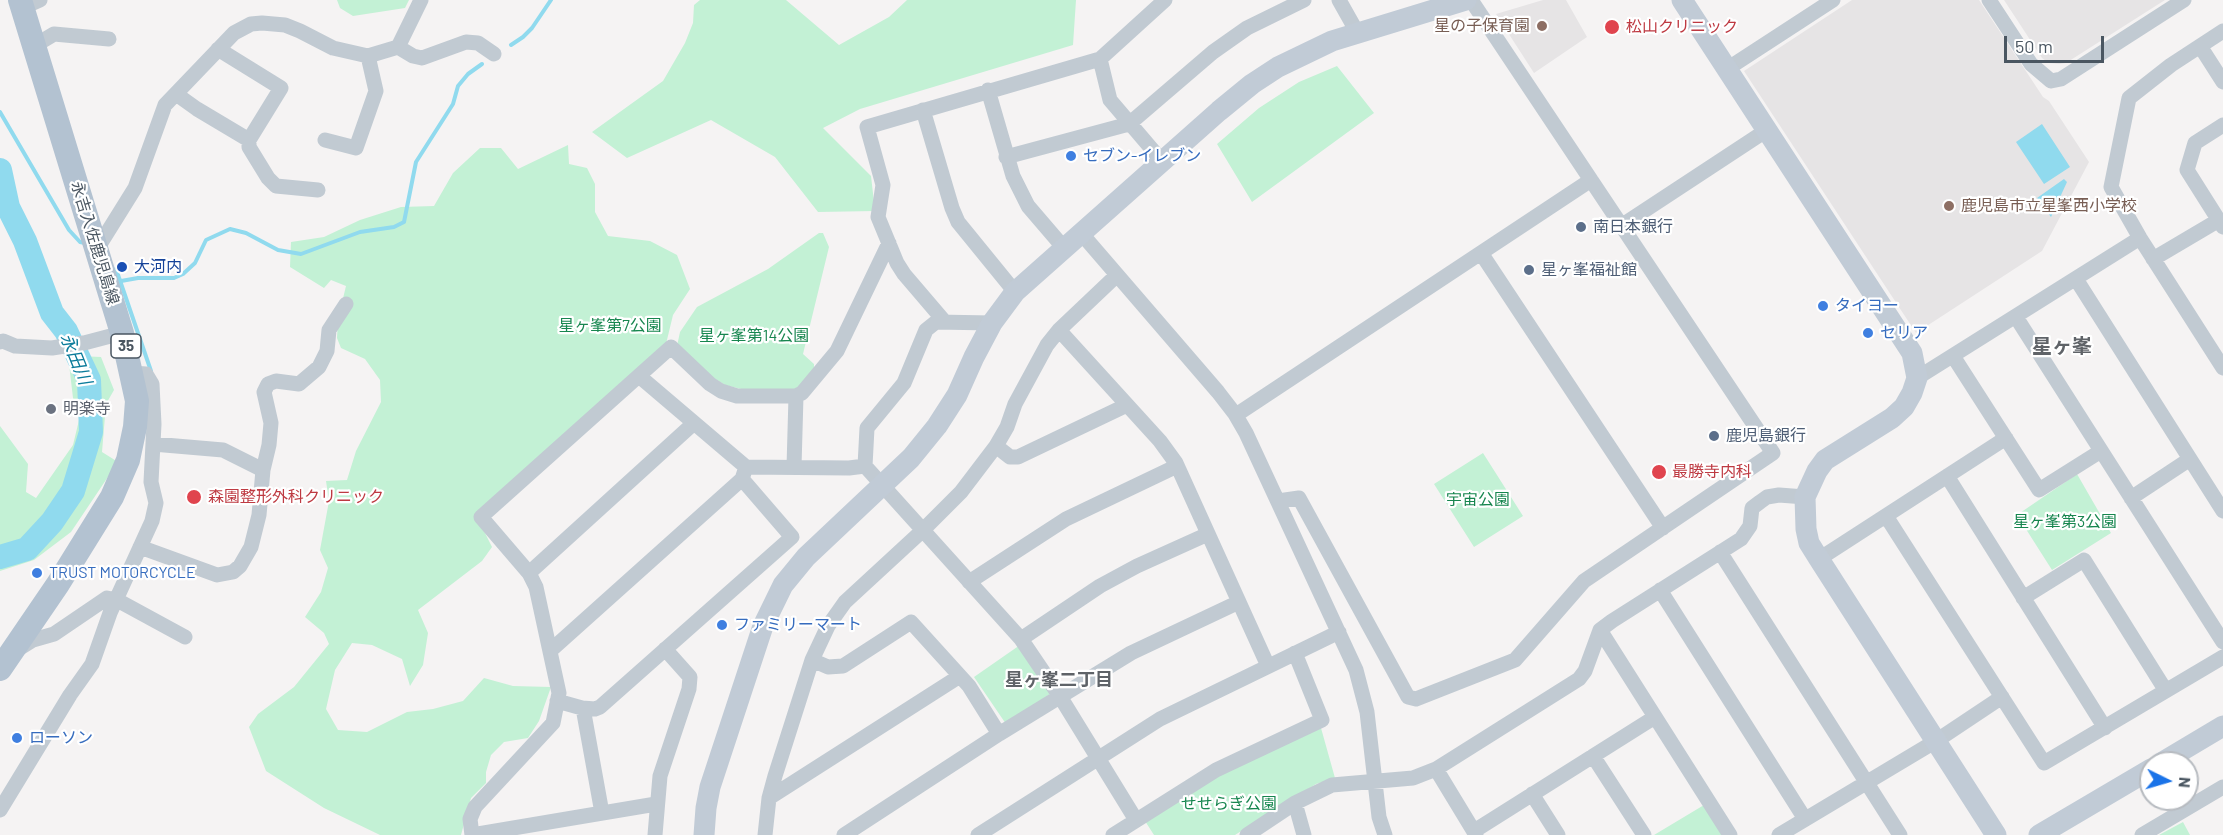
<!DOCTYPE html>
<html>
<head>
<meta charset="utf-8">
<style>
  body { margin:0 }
  #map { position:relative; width:2223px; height:835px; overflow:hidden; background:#f5f3f3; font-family:Barlow,sans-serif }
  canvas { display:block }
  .north { position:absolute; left:2139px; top:751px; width:60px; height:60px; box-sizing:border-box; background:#fff; border:2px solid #b7bbc0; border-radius:50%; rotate:95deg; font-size:16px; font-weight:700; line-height:24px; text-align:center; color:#4a5661 }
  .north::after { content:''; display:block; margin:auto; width:21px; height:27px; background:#1a73e8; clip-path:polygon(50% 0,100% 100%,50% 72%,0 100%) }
  .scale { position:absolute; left:2004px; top:36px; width:100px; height:27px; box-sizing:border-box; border:3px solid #4a5661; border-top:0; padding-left:8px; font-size:18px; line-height:21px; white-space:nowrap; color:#4a5661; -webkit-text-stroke:4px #fff; paint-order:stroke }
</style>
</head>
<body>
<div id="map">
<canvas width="2223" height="835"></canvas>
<div class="north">N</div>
<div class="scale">50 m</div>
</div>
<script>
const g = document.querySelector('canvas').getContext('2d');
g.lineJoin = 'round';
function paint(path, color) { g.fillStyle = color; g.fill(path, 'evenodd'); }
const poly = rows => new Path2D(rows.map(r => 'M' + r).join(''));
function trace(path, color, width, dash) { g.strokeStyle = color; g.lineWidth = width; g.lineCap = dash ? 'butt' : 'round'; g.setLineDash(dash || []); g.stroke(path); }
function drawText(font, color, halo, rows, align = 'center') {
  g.font = font + ' Barlow,"Noto Sans JP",sans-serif'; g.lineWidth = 4.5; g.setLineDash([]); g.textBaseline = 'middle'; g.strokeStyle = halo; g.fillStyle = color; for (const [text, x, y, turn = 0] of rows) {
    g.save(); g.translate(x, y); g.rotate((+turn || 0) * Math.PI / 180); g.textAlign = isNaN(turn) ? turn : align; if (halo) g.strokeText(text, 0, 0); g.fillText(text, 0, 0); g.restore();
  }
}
const education = poly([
  [1543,0,1566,0,1587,37,1534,73,1496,14],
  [1852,0,1979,0,2043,97,2049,101,2089,162,2042,251,1916,333,1744,71],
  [2004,0,2165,0,2066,63,2059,64,2049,63,2042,58]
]);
const green = poly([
  [337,0,409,0,405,8,353,16,340,8],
  [700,0,786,0,839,45,889,17,907,0,1076,0,1073,45,860,109,823,128,871,176,875,211,818,212,775,157,711,120,627,158,592,132,663,81,685,43,693,23,694,5],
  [1337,66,1374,113,1252,202,1217,144,1259,108,1299,82],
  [568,145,569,164,587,168,595,184,595,212,608,236,650,241,677,255,690,289,673,315,666,344,474,517,484,531,492,547,482,561,418,610,428,633,423,665,410,686,402,659,372,645,352,643,335,670,326,709,338,730,367,732,407,712,433,709,463,701,484,678,513,686,551,687,539,721,528,738,504,742,491,755,486,772,486,783,471,798,461,835,380,835,324,808,266,771,249,727,258,714,294,687,329,644,324,633,305,617,321,592,328,568,320,550,329,501,326,481,347,480,356,451,381,402,380,380,365,359,341,348,337,338,338,319,346,286,331,280,324,288,290,267,291,242,324,237,360,220,401,207,434,206,453,173,480,148,501,148,518,169],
  [819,233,823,233,829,247,803,354,814,364,814,369,796,390,741,389,725,385,712,377,677,346,680,332,697,307,768,269],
  [79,356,101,357,114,390,106,404,102,452,118,462,71,532,34,560,0,571,0,426,28,464,26,492,36,498,73,445,80,416,73,398,69,364],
  [1483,453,1523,516,1474,547,1434,484],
  [2077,474,2111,533,2052,570,2017,515],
  [1020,645,1053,692,1006,724,974,677],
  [1321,728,1335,778,1316,784,1235,835,1154,835,1145,821,1214,778],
  [1704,805,1724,835,1654,835],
  [2183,822,2190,835,2159,835]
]);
const water = poly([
  [2042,124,2070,167,2044,184,2016,142],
  [2064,179,2067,182,2051,217,2037,198]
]);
const stream = poly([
  [511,45,523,37,532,28,551,0],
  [0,112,69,230,80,242,85,243],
  [116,269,151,371],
  [121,281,138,278,174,278,183,274,195,263,206,240,230,229,246,233,278,250,301,254,360,232,394,227,404,222,416,162,453,104,458,86,468,74,482,64]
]);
const river = poly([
  [0,170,8,207,25,241,52,313,66,331,89,380,91,432,73,491,52,522,27,549,0,557]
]);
const street = poly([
  [1339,0,1357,32],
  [1989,0,2031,64,2051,81,2061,79,2184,0],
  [22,8,40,0],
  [2223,31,2171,65,2129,98,2111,187,2140,238,2223,368],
  [34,46,54,34,109,39],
  [2200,46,2223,82],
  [398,47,413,56,422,58,466,42,478,43,494,54],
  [1100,59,1110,100,1162,161],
  [1727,69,1833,0],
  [988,90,1013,176,1028,206,1064,248],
  [176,94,197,109,249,140,281,88,218,49],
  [923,110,952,208,958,222,1015,292],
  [2223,125,2195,143,2187,170,2223,227],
  [249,140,249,147,268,178,276,186,318,190],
  [325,140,356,148,376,91,368,56],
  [1006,157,1129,124,1213,52,1247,28,1304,0],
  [1621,226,1767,130],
  [1081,233,1218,392,1235,414,1246,433,1356,670,1367,712,1379,817,1385,835],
  [97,249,135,188,165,105,234,33,251,24,262,23,285,25,300,31,333,48,368,56,398,47,421,0],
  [1481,253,1663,528],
  [2153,259,2219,220],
  [2076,279,2223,511],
  [2016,317,2223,642],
  [945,322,904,274,897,263,878,217,883,185,867,127,1100,59,1165,0],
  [992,323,936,322,926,330,904,383,867,428,865,466,1021,639,1061,698,1136,820],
  [1059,330,1160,441,1176,463,1268,666],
  [0,342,3,341,15,346,52,348,84,343,122,333],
  [1953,356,2039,490,2101,451],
  [639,376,746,467,849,468,865,466],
  [1917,378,2140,238],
  [1236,415,1591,180],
  [153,444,223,450,263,470,269,445,271,423,264,392,268,384,276,381,299,384,319,367,327,351,329,330,346,304],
  [996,446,1010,457,1018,457,1127,405],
  [794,467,796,396],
  [1947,476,2105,728],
  [2131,498,2190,459],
  [1278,501,1299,498,1408,697,1416,699,1515,660,1584,581,1773,453,1471,0],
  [1886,516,2044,763,2223,657],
  [140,547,217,575,233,572,240,566,251,547,259,515,263,470],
  [1720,552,1900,835],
  [1819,559,2006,438],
  [529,573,694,423],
  [969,582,1066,519,1177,466],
  [1660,590,1805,819],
  [2023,598,2084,560,2166,691],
  [1600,630,1730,835],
  [1021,639,1100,586,1137,566,1208,534],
  [17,650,33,640,54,634,107,598,117,600,185,637],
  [550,651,742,479,746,467],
  [812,660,828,667,843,666,911,622,969,686,999,734],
  [557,701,582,708,595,709,600,707,792,537,742,479],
  [583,708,602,813],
  [1593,756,1644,835],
  [1436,769,1476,835],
  [1532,794,1558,835],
  [769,798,960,676],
  [1295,803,1304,835],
  [0,810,70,695,92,664,110,613,152,521,156,503,151,482,154,424,152,384,146,374,132,373],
  [1474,831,1655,717],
  [472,835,470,819,475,807,553,723,559,693,536,587,529,573,481,517,671,347,710,384,721,391,737,396,796,396,802,393,837,351,889,243],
  [472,835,656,804],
  [655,835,660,776,689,689,690,677,665,649],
  [765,835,769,798,775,776,812,660,828,626,845,602,922,531,961,492,996,446,1007,427,1015,404,1047,345,1059,330,1117,275],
  [844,835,999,734,1131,653,1239,602],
  [978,835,1160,719,1339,632],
  [1113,835,1216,770,1322,720,1295,653],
  [1247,835,1295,803,1332,785,1413,778,1436,769,1579,679,1585,671,1600,630,1612,621,1741,539,1750,526,1752,508,1760,502,1767,497,1779,495,1805,497],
  [1779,835,1936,741,2002,697],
  [2142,835,2223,787]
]);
const secondary = poly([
  [1682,0,1912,353,1917,378,1912,393,1904,407,1892,418,1825,460,1817,471,1805,497,1806,529,1809,543,1819,559,1996,835],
  [2161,763,2223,726],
  [704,835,706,808,710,787,763,626,783,585,806,557,911,458,937,426,957,395,974,357,992,323,1015,292,1219,111,1252,84,1278,67,1332,41,1466,0],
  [2039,835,2151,769]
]);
const primary = poly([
  [0,669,58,584,112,497,128,460,135,427,137,401,122,333,20,0]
]);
const markers = [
  [1542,26,6,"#8d6e63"],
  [1612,27,8,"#e0444e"],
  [1071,156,6,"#3f7fe0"],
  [1949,206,6,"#8d6e63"],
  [1581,227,6,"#5c6f8a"],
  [122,267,6,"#1a4fb4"],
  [1529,270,6,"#5c6f8a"],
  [1823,306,6,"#3f7fe0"],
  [1868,333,6,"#3f7fe0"],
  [51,409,6,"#6b7280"],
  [1714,436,6,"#5c6f8a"],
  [1659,472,8,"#e0444e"],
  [194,497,8,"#e0444e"],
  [37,573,6,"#3f7fe0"],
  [722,625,6,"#3f7fe0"],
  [17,738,6,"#3f7fe0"]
];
const shields = [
  [126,346,30]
];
const shieldNames = [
  ["35",126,346]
];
const educationNames = [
  ["星の子保育園",1530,26],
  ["鹿児島市立星峯西小学校",1961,206,"left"]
];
const healthNames = [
  ["松山クリニック",1626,27],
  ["最勝寺内科",1672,472],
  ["森園整形外科クリニック",208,497]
];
const shopNames = [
  ["セブン-イレブン",1083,156],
  ["タイヨー",1835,306],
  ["セリア",1880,333],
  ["TRUST MOTORCYCLE",49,573],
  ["ファミリーマート",734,625],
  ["ローソン",29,738]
];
const serviceNames = [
  ["南日本銀行",1593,227],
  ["星ヶ峯福祉館",1541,270],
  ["鹿児島銀行",1726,436]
];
const streetNames = [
  ["永吉入佐鹿児島線",95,243,73]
];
const transitNames = [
  ["大河内",134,267]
];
const parkNames = [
  ["星ヶ峯第7公園",610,326],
  ["星ヶ峯第14公園",754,336],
  ["宇宙公園",1478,500],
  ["星ヶ峯第3公園",2065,522],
  ["せせらぎ公園",1229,804]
];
const worshipNames = [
  ["明楽寺",63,409]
];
const waterNames = [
  ["永田川",76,359,68]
];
const neighbourhoodNames = [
  ["星ヶ峯二丁目",1059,680]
];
const quarterNames = [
  ["星ヶ峯",2062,346]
];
paint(education, '#e6e4e5');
paint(green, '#c3f1d5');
paint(water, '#90daee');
trace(stream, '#90daee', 4);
trace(river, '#90daee', 24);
trace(street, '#c1cad2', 15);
trace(secondary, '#c1cbd6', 21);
trace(primary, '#b3c2d1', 24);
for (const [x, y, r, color] of markers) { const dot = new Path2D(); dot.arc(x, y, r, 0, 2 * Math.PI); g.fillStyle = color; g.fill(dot); trace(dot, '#fff', 2); }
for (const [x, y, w] of shields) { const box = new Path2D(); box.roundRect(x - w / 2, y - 12, w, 24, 4.5); g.fillStyle = '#fff'; g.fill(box); trace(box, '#4a5661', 1.5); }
drawText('bold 15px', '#4a5661', null, shieldNames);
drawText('16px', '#785e54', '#fff', educationNames, 'right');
drawText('16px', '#be3a42', '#fff', healthNames, 'left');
drawText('16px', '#366cbe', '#fff', shopNames, 'left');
drawText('16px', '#4e5e75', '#fff', serviceNames, 'left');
drawText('16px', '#4a5661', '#fff', streetNames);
drawText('16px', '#164399', '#fff', transitNames, 'left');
drawText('16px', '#17864f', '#fff', parkNames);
drawText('16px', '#5b616d', '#fff', worshipNames, 'left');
drawText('italic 18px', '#0c7c9b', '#fff', waterNames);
drawText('bold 18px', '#5f6368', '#fff', neighbourhoodNames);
drawText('bold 20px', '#5f6368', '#fff', quarterNames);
</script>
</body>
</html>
